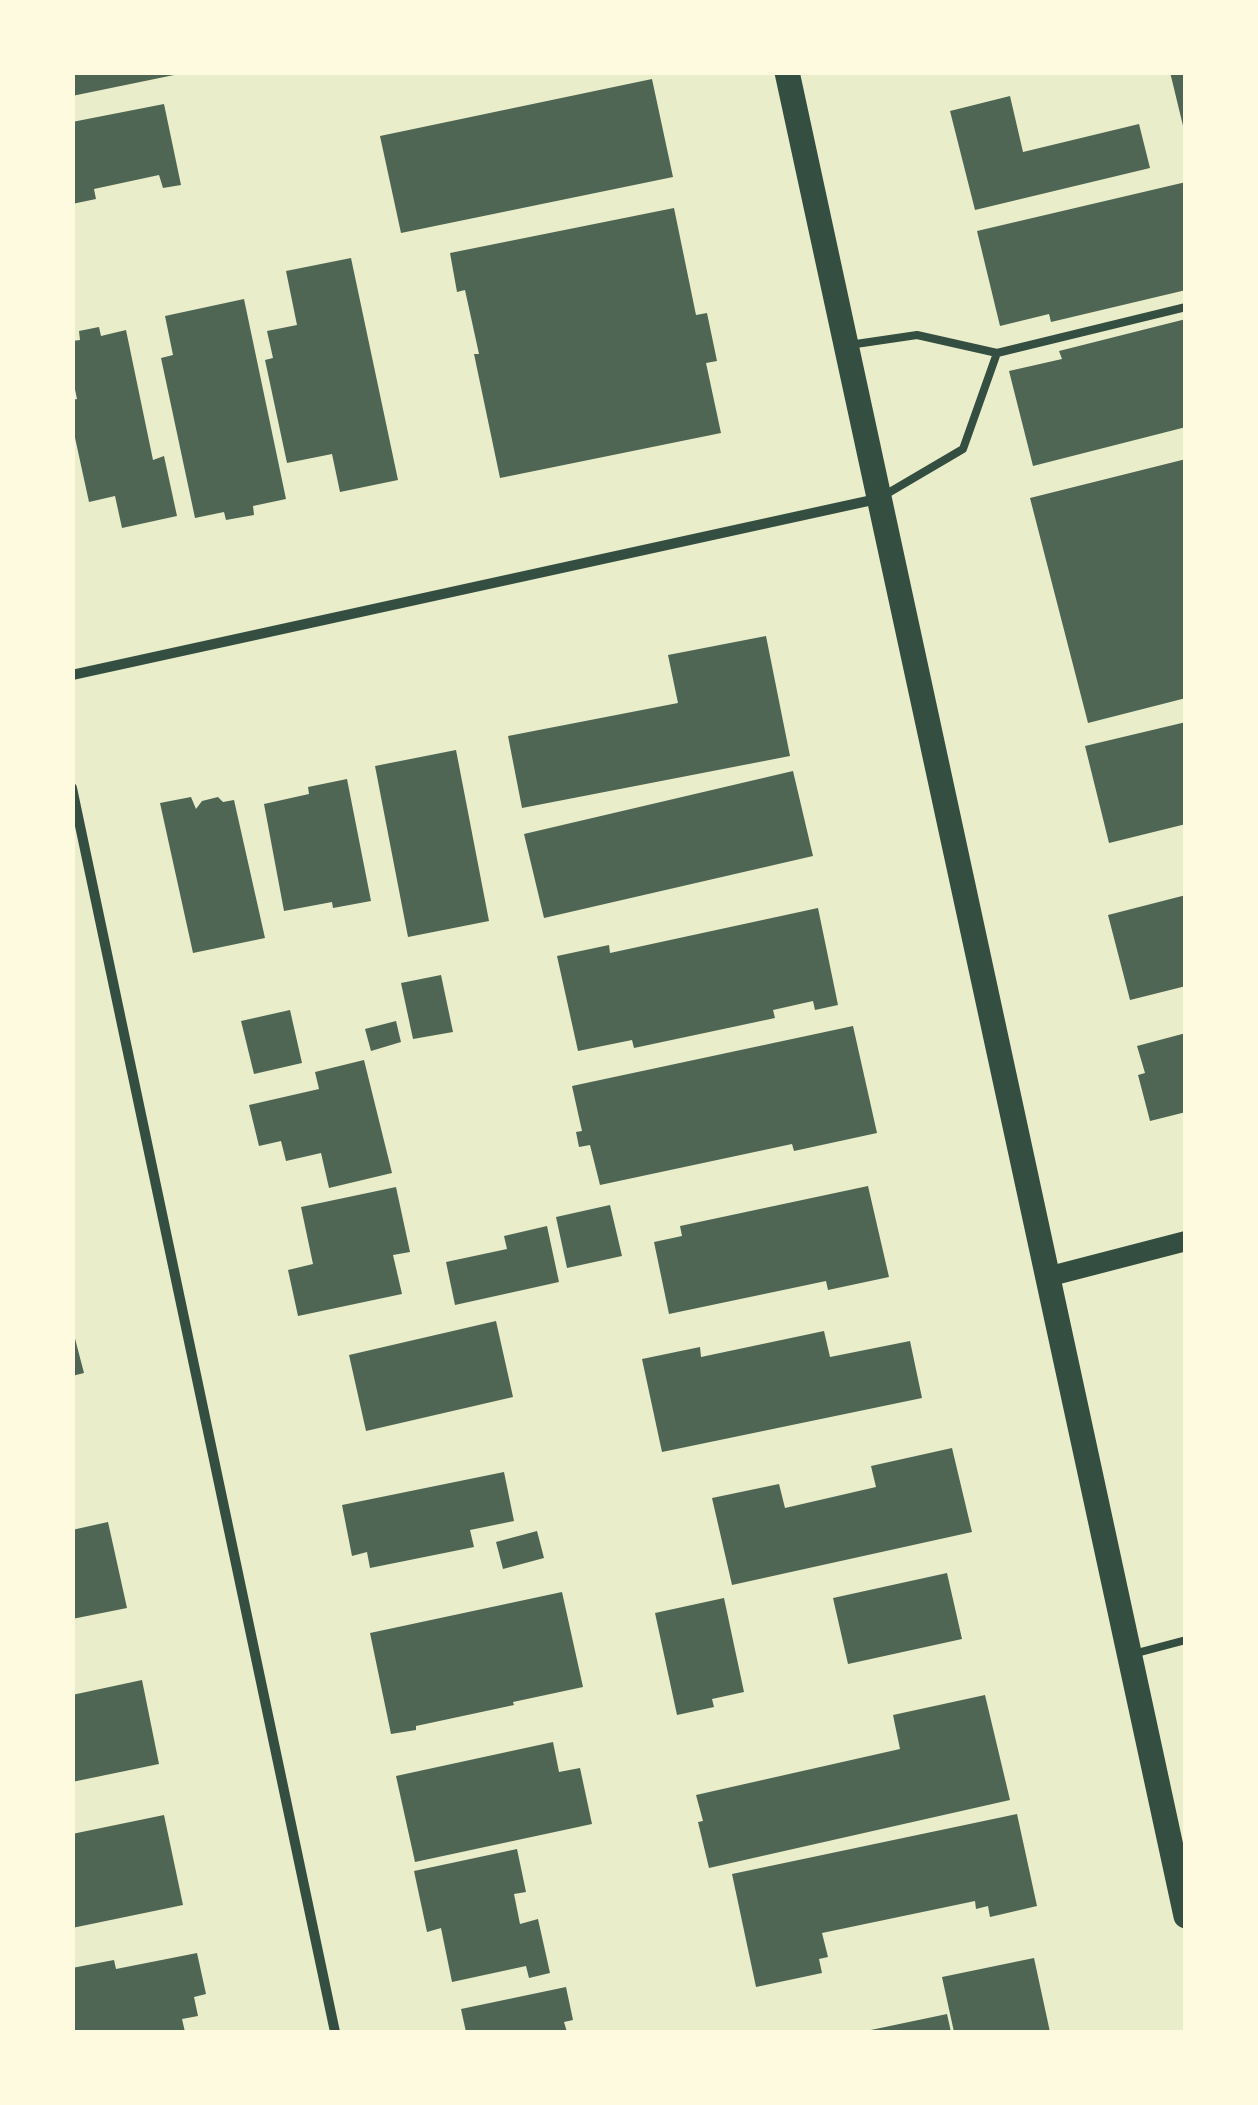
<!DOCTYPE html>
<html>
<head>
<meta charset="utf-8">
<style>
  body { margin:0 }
  #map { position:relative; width:1258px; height:2105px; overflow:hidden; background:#e9edc9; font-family:"Archivo Narrow",sans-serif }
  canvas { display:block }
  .frame { position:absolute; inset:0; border:75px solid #fefae0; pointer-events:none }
</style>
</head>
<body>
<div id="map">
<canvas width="1258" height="2105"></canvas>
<div class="frame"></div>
</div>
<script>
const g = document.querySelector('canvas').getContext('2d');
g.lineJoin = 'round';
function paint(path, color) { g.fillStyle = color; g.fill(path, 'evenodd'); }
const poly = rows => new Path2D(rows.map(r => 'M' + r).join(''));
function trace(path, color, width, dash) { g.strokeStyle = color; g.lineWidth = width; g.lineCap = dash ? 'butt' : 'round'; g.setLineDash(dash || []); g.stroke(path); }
const building = poly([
  [72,72,179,72,179,74,72,96],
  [1170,72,1186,72,1186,130,1184,130],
  [652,79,673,177,401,233,380,136],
  [1010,96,1023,152,1139,124,1150,168,975,210,950,111],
  [164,104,181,185,163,188,159,175,94,189,96,199,72,204,72,122],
  [1186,182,1186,290,1051,322,1049,314,1000,326,977,231],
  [674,208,696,315,707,313,717,361,706,363,721,433,500,478,474,354,479,354,465,290,457,292,450,253],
  [351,258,398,480,340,492,332,454,287,463,265,360,273,358,267,331,297,325,286,271],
  [244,299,286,499,253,506,254,515,226,520,224,512,195,518,161,358,173,355,165,316],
  [1186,319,1186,427,1033,466,1009,371,1062,359,1059,351],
  [99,327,101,336,126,330,153,460,164,456,177,516,122,528,115,496,89,502,72,424,72,400,77,399,72,375,72,341,80,340,79,331],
  [1186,459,1186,698,1088,723,1030,498],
  [766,636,790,756,522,808,508,736,678,703,668,655],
  [1186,722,1186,824,1109,843,1085,746],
  [456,750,489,921,408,937,375,766],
  [793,771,813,856,544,918,524,834],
  [347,779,371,901,333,908,332,902,284,911,264,804,309,794,308,787],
  [191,797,196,809,202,801,218,797,223,802,234,800,265,938,193,953,160,803],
  [1186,895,1186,986,1130,1000,1108,915],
  [818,908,838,1005,815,1010,813,1001,773,1010,775,1018,634,1048,632,1040,578,1051,557,956,609,945,610,953],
  [441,975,453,1032,413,1039,401,983],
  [290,1010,302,1063,254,1074,241,1021],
  [396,1021,401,1042,371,1051,365,1029],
  [853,1026,877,1133,794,1151,792,1144,600,1185,590,1145,579,1147,576,1132,582,1131,572,1086],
  [1186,1033,1186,1112,1150,1121,1138,1075,1145,1073,1137,1046],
  [364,1060,392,1173,329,1188,321,1153,286,1161,281,1141,259,1146,249,1105,319,1089,315,1072],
  [868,1186,889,1277,828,1290,826,1281,669,1314,654,1242,682,1236,680,1226],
  [396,1187,410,1252,393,1255,402,1294,298,1316,288,1270,313,1264,301,1207],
  [610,1205,622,1256,567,1268,556,1217],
  [547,1226,559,1282,455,1305,446,1262,507,1249,504,1236],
  [496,1321,513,1397,366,1431,349,1355],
  [72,1327,84,1373,72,1376],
  [824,1331,830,1357,910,1341,922,1398,662,1452,642,1359,700,1347,701,1357],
  [952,1448,972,1532,732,1585,712,1498,779,1484,785,1508,876,1487,871,1466],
  [504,1472,514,1521,470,1530,474,1547,370,1568,367,1552,352,1556,342,1505],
  [108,1522,127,1608,72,1619,72,1530],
  [537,1531,544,1558,503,1569,496,1542],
  [947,1573,962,1639,848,1664,833,1598],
  [562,1592,583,1687,513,1702,514,1705,416,1726,416,1730,391,1734,370,1633],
  [724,1598,744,1692,712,1699,714,1707,677,1715,655,1613],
  [142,1680,159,1764,72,1782,72,1695],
  [985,1695,1010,1800,709,1868,698,1822,703,1821,696,1795,900,1749,893,1715],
  [553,1742,559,1772,580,1768,592,1824,415,1862,396,1776],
  [1017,1814,1037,1906,990,1917,988,1906,976,1909,975,1901,822,1933,828,1957,819,1959,822,1973,756,1987,732,1874],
  [164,1815,183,1905,72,1928,72,1834],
  [517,1849,526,1892,514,1894,520,1924,538,1919,550,1973,529,1978,526,1966,452,1982,441,1928,427,1932,414,1871],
  [197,1953,206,1994,194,1997,198,2016,182,2019,185,2032,72,2032,72,1968,114,1960,116,1969],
  [1034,1958,1050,2032,954,2032,942,1977],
  [566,1987,573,2020,564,2022,567,2032,466,2032,461,2009],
  [947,2014,951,2032,866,2032,866,2031]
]);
const service = poly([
  [849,345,917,335,997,353,963,449,883,496],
  [997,353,1186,307],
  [1133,1654,1186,1640]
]);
const minor = poly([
  [72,675,877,499],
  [72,788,335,2032]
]);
const secondary = poly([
  [1047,1277,1186,1241]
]);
const primary = poly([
  [787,72,1186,1916]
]);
paint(building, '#4f6655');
trace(service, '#344e41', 8);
trace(minor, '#344e41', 10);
trace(secondary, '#344e41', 20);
trace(primary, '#344e41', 25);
</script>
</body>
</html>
